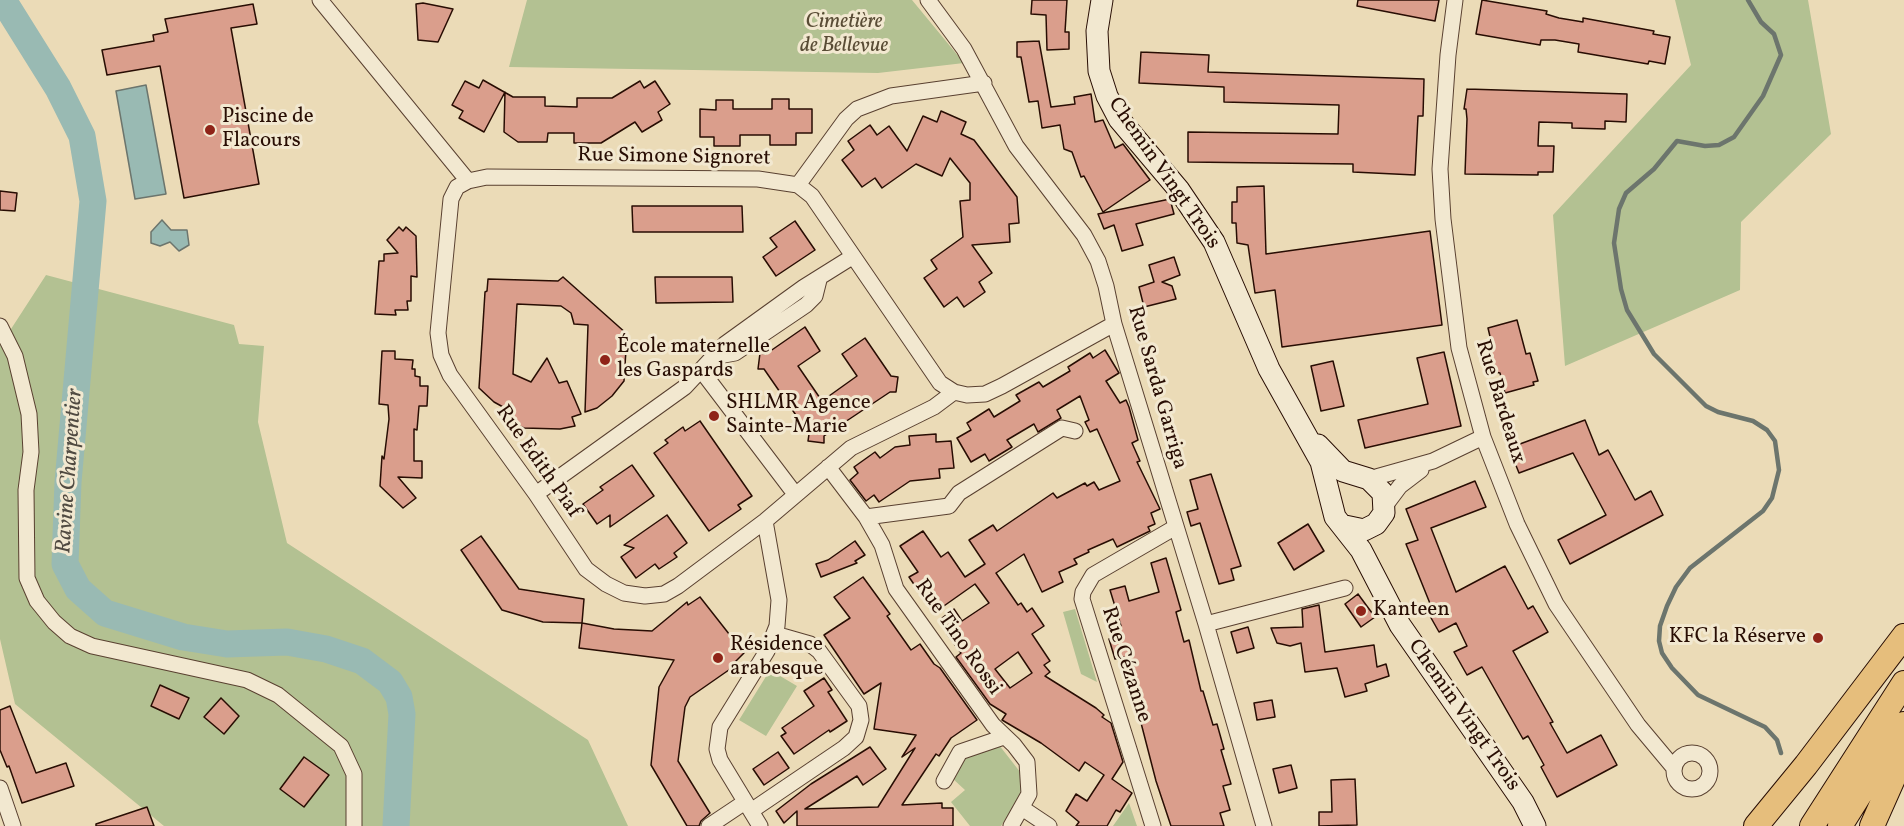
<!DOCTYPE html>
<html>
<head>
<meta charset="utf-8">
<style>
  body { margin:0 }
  canvas { display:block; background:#ebdbb7 }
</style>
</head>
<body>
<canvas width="1904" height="826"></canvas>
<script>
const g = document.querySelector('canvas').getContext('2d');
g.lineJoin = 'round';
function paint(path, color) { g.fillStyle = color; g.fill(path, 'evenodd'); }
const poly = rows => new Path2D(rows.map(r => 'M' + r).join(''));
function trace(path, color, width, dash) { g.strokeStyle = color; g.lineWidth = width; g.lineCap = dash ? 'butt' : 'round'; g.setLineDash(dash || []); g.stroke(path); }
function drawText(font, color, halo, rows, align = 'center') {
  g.font = font + ' Vollkorn,serif'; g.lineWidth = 6; g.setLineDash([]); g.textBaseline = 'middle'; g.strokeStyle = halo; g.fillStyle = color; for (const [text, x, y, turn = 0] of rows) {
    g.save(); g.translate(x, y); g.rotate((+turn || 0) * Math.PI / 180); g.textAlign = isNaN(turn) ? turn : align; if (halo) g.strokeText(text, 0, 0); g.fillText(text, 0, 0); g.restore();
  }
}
const green = poly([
  [527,0,912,0,964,63,878,73,509,67],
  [1675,0,1808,0,1831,134,1741,222,1740,290,1565,366,1553,215,1691,65],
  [46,275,234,325,239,344,264,346,258,422,287,543,588,740,628,826,164,826,15,704,0,639,0,346],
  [1075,609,1097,682,1081,674,1063,612],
  [770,670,797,686,766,736,739,720],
  [999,745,1024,777,1024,790,1001,826,970,826,951,802,965,790,952,778,966,756],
  [1129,803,1137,826,1113,826]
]);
const water = poly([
  [146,85,166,194,135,199,116,91,146,85],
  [162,220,171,230,187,230,189,245,179,251,170,242,160,246,151,243,151,232,162,220]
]);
const stream = poly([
  [1748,0,1761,22,1774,34,1781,55,1763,96,1734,137,1719,145,1705,146,1677,141,1654,169,1626,193,1619,209,1614,243,1621,289,1627,310,1654,354,1706,406,1718,412,1753,421,1767,430,1775,441,1779,470,1772,498,1763,511,1690,568,1676,587,1667,606,1660,626,1659,641,1662,653,1672,668,1698,695,1765,727,1777,740,1781,753]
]);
const river = poly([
  [3,0,58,88,82,136,93,201,68,482,65,564,78,589,105,613,183,637,227,644,287,642,326,649,362,661,390,682,399,697,402,714,396,826]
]);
const building = poly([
  [1032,0,1067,0,1065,32,1069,32,1069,49,1047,50,1046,15,1031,14,1032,0],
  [1358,0,1439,0,1435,21,1357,6,1358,0],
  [1482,0,1547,11,1546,14,1559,18,1583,22,1583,18,1654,31,1653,34,1670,37,1665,64,1649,61,1648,64,1578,52,1579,44,1555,40,1541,40,1540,45,1476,34,1482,0],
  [423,3,453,9,438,42,418,40,416,4,423,3],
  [253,4,257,24,231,28,259,184,184,198,160,66,107,75,102,50,154,41,153,35,168,32,165,19,253,4],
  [1039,41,1051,107,1075,104,1074,97,1091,94,1095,122,1103,120,1115,148,1123,144,1150,180,1103,212,1084,176,1081,177,1072,152,1064,149,1060,125,1042,128,1038,101,1029,102,1021,57,1017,57,1017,42,1039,41],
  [1141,52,1209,55,1208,72,1424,79,1423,116,1418,116,1415,175,1353,172,1353,164,1188,162,1188,132,1338,134,1339,105,1224,102,1224,87,1139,83,1141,52],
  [483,80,513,97,545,97,545,106,577,107,577,98,612,98,640,81,644,88,655,81,670,104,658,112,662,120,642,132,635,122,601,143,574,143,574,133,548,133,547,142,518,142,504,132,505,92,484,132,459,118,463,111,452,105,465,81,479,88,483,80],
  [1467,89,1627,94,1626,122,1605,121,1605,129,1572,128,1572,123,1539,122,1538,146,1554,146,1553,172,1538,172,1538,175,1465,174,1467,119,1466,109,1464,109,1467,89],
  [772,99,789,99,789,109,812,109,812,133,796,133,796,145,770,145,770,135,740,135,740,146,714,146,714,137,700,137,700,109,716,110,716,100,733,100,733,109,772,109,772,99],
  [941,111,966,122,961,134,974,140,1017,197,1019,223,1009,224,1010,242,972,245,992,273,979,282,985,292,964,307,957,297,944,307,924,278,937,269,931,260,963,237,960,201,970,200,970,183,950,158,942,176,916,164,882,188,875,178,862,187,842,160,854,150,848,141,870,125,877,135,889,126,907,151,923,116,937,122,941,111],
  [1264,186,1266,254,1430,231,1442,325,1282,347,1275,290,1255,293,1248,245,1237,243,1236,223,1232,223,1232,202,1237,202,1237,187,1264,186],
  [0,191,17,193,15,211,0,210,0,191],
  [1170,199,1174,214,1136,224,1143,245,1122,251,1114,225,1104,229,1098,214,1170,199],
  [632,206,742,206,743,232,633,232,632,206],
  [795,221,815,250,776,276,763,257,777,247,770,238,795,221],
  [399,227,403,231,406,227,416,236,417,277,411,276,411,301,407,301,408,310,395,310,396,315,375,314,379,261,384,261,384,254,398,253,387,240,399,227],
  [1174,257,1180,275,1162,282,1172,286,1176,299,1144,307,1139,287,1154,282,1149,265,1174,257],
  [563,277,627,334,624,381,612,396,597,408,585,412,588,325,574,324,571,313,561,306,517,304,513,374,531,382,547,358,559,383,567,381,581,414,572,417,575,426,560,429,524,428,510,422,514,413,494,402,479,388,485,292,487,291,488,279,558,281,563,277],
  [655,277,732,277,733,302,656,303,655,277],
  [1517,320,1526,354,1530,353,1538,381,1533,382,1534,385,1505,393,1500,373,1491,371,1485,351,1489,350,1488,346,1492,345,1488,328,1517,320],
  [805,327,820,351,798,366,822,401,857,376,842,354,865,338,891,376,898,377,896,392,890,392,824,436,824,443,808,441,809,434,764,369,758,369,760,353,766,354,805,327],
  [1105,350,1119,373,1106,381,1120,403,1126,400,1129,407,1138,440,1132,443,1140,461,1137,462,1160,509,1151,513,1155,524,1148,527,1150,531,1117,547,1113,539,1088,550,1089,552,1074,559,1077,564,1059,572,1063,582,1042,592,1024,554,996,573,1018,605,1021,603,1027,612,1032,608,1044,626,1032,634,1050,661,1044,665,1050,672,1045,676,1096,708,1104,715,1102,717,1111,723,1123,762,1112,779,1132,793,1120,812,1116,810,1107,826,1076,826,1079,822,1066,811,1076,794,1087,801,1104,775,1085,762,1079,771,1041,743,1002,720,1006,714,990,704,956,657,961,653,947,634,951,631,942,618,954,609,962,621,989,603,975,584,941,608,932,594,924,599,909,577,918,572,900,546,923,531,941,557,948,552,965,577,985,564,969,540,993,525,997,531,1053,493,1057,498,1085,483,1087,486,1094,482,1099,490,1120,481,1097,429,1090,432,1085,422,1089,420,1080,396,1057,410,1061,418,1038,432,1034,424,1007,440,1012,447,989,461,985,454,971,462,957,438,971,430,967,423,989,409,994,417,1020,401,1016,395,1039,382,1043,387,1070,371,1068,367,1090,353,1093,358,1105,350],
  [1018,652,1032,673,1010,688,995,669,1018,652],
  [382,351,395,351,395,359,413,360,412,369,415,369,415,376,420,377,420,386,428,386,427,406,419,406,417,430,414,429,414,461,422,461,422,478,398,477,416,498,403,508,380,486,382,456,384,459,389,419,388,405,379,404,382,351],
  [1444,352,1461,426,1365,448,1358,420,1428,404,1417,358,1444,352],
  [1333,361,1344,406,1321,411,1311,366,1333,361],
  [1585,420,1599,455,1608,450,1635,500,1651,491,1663,515,1570,564,1558,540,1606,515,1573,453,1519,473,1509,448,1585,420],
  [700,421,752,496,738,505,741,509,709,531,654,453,668,443,665,440,683,427,685,431,700,421],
  [936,434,936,442,951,441,954,468,939,469,940,478,910,481,879,502,874,495,866,501,850,480,858,473,854,467,875,452,880,458,895,447,910,445,909,436,936,434],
  [632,465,654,496,610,527,610,515,597,524,583,504,603,490,600,487,632,465],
  [1211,474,1241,566,1231,569,1234,580,1219,584,1200,523,1191,526,1187,512,1198,509,1190,480,1211,474],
  [1475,481,1486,507,1431,528,1456,592,1505,566,1528,609,1533,606,1548,632,1513,651,1553,722,1550,723,1567,753,1601,735,1617,765,1557,797,1541,767,1544,765,1528,736,1523,739,1482,667,1467,675,1454,652,1467,646,1456,623,1439,632,1426,609,1431,606,1406,544,1418,540,1406,509,1475,481],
  [667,515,687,543,674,553,677,557,659,569,655,564,636,578,621,557,634,548,624,545,667,515],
  [1308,524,1324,551,1294,570,1278,543,1308,524],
  [481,536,519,589,584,599,582,623,543,622,502,610,461,550,481,536],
  [855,541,865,555,855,561,857,563,821,577,816,564,828,560,855,541],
  [1166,558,1181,610,1176,612,1184,642,1189,640,1201,691,1203,691,1213,725,1217,724,1224,749,1221,750,1231,784,1223,786,1230,810,1220,813,1224,826,1171,826,1156,781,1124,657,1115,659,1109,639,1116,637,1113,629,1121,626,1110,590,1125,586,1129,601,1159,592,1151,563,1166,558],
  [863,577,890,614,887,616,911,650,920,644,934,664,940,668,977,720,951,738,939,756,936,754,902,805,942,803,942,808,953,808,953,826,797,826,797,811,784,823,776,811,811,784,870,747,886,769,863,785,857,776,805,809,878,807,915,748,902,757,916,735,874,729,881,683,864,694,824,635,850,618,834,597,863,577],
  [1358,594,1375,617,1361,627,1345,604,1358,594],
  [700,597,744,653,734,663,736,665,690,697,685,707,678,761,710,813,701,821,699,826,687,826,651,765,659,687,674,660,579,648,582,623,614,629,652,631,687,602,688,605,700,597],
  [1319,605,1325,652,1374,645,1377,667,1386,664,1389,676,1365,684,1367,691,1345,697,1337,668,1305,672,1301,643,1290,646,1277,643,1271,628,1303,627,1302,609,1319,605],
  [1248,627,1254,648,1237,653,1231,632,1248,627],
  [824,678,832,690,828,692,847,721,830,732,829,730,794,754,781,736,786,733,782,728,814,706,804,691,824,678],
  [160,685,189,698,179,719,151,706,160,685],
  [221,698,239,716,224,734,204,717,221,698],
  [1272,700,1275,717,1257,720,1254,703,1272,700],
  [10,706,36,773,66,763,74,786,22,803,9,766,7,767,0,750,0,710,10,706],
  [778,752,789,768,764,785,753,769,778,752],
  [304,757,329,775,304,807,280,789,304,757],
  [1291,765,1297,788,1279,793,1273,769,1291,765],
  [1355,779,1357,825,1319,826,1319,812,1332,812,1331,780,1355,779],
  [147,807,154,826,96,826,96,824,147,807]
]);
const minor = poly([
  [320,0,468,181],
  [928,0,964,49,1016,146,1084,235,1098,261,1106,286,1114,324,1206,624,1264,826],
  [1455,0,1448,55,1440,169,1443,219,1459,348,1483,437,1517,524,1556,604,1638,725,1674,768],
  [798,185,846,119,857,109,891,96,984,83],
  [0,326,15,356,29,414,31,452,26,490,27,578,37,601,54,622,70,636,92,646,247,680,278,695,341,746,354,774,354,826],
  [717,352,724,355,735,353,806,305,815,296,819,280],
  [701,370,795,494],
  [954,392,934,407,851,448,765,521,678,586,664,594,645,596,624,593,606,584,586,569,536,494,450,375,441,355,438,333,451,199,457,187,468,181,487,177,758,179,798,185,812,196,940,383,954,392,967,395,985,394,1002,386,1114,324],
  [828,467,866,517,882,545,896,589,993,725,1014,745,1027,762,1029,794,1011,826],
  [1369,479,1433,461,1483,437],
  [536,494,685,387,725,344,804,287,852,257],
  [1385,506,1400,486,1421,470],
  [866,517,949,506,959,493,1062,428,1075,431],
  [1206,624,1345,588],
  '1674 771a18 18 0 1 1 36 0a18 18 0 1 1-36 0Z',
  [944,781,960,752,1004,737],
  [0,788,13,826],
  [1022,808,1049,826],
  [751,811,844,748,856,737,861,720,859,706,819,651,810,644,775,634],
  [709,826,745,802],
  [760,826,720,760,717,749,720,727,767,651,777,626,779,600,765,521],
  [1153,826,1082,599,1083,592,1093,575,1174,528]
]);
const secondary = poly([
  [1102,0,1097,31,1099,71,1107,96,1119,119,1179,190,1214,242,1269,369,1321,462,1335,517,1361,550,1400,625,1523,802,1535,826],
  [1318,445,1343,471,1369,479,1383,493,1384,513,1376,524,1364,530,1345,526]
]);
const trunk = poly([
  [1756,826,1806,765,1904,636],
  [1812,826,1904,683],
  [1840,826,1904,724],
  [1872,826,1904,754]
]);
const markers = [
  [210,130,6,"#8f2418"],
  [605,360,6,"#8f2418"],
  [714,416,6,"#8f2418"],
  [1361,611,6,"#8f2418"],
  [1818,638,6,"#8f2418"],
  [718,658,6,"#8f2418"]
];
const parkNames = [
  ["Cimetière",844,23],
  ["de Bellevue",844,47]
];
const poiNames = [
  ["Piscine de",222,118],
  ["Flacours",222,142],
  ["École maternelle",617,348],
  ["les Gaspards",617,372],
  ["SHLMR Agence",726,404],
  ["Sainte-Marie",726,428],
  ["Kanteen",1373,611],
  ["KFC la Réserve",1806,638,"right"],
  ["Résidence",730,646],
  ["arabesque",730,670]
];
const streetNames = [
  ["Rue Simone Signoret",674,158,1],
  ["Chemin Vingt Trois",1163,174,55],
  ["Rue Sarda Garriga",1156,388,74],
  ["Rue Bardeaux",1499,402,73],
  ["Rue Edith Piaf",537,462,55],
  ["Rue Tino Rossi",957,638,55],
  ["Rue Cézanne",1125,665,72],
  ["Chemin Vingt Trois",1463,716,55]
];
const waterNames = [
  ["Ravine Charpentier",71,471,-86]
];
paint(green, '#b3c192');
paint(water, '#99bab3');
trace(water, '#6c756d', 1.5);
trace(stream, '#6c756d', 4.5);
trace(river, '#99bab3', 27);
paint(building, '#da9e8c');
trace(building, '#280d03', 1.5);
trace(minor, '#594030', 17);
trace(secondary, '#280d03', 23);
trace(trunk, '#280d03', 26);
trace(minor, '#f2e8d0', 15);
trace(secondary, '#f2e8d0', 21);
trace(trunk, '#e6be7c', 24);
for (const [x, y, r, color] of markers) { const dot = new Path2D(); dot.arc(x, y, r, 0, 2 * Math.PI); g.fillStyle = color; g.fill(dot); trace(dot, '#f2e8d0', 2); }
drawText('italic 21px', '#594c35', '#f2e8d0', parkNames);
drawText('21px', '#280d03', '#f2e8d0', poiNames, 'left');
drawText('21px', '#280d03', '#f2e8d0', streetNames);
drawText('italic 22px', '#504a41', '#f2e8d0', waterNames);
</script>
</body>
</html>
